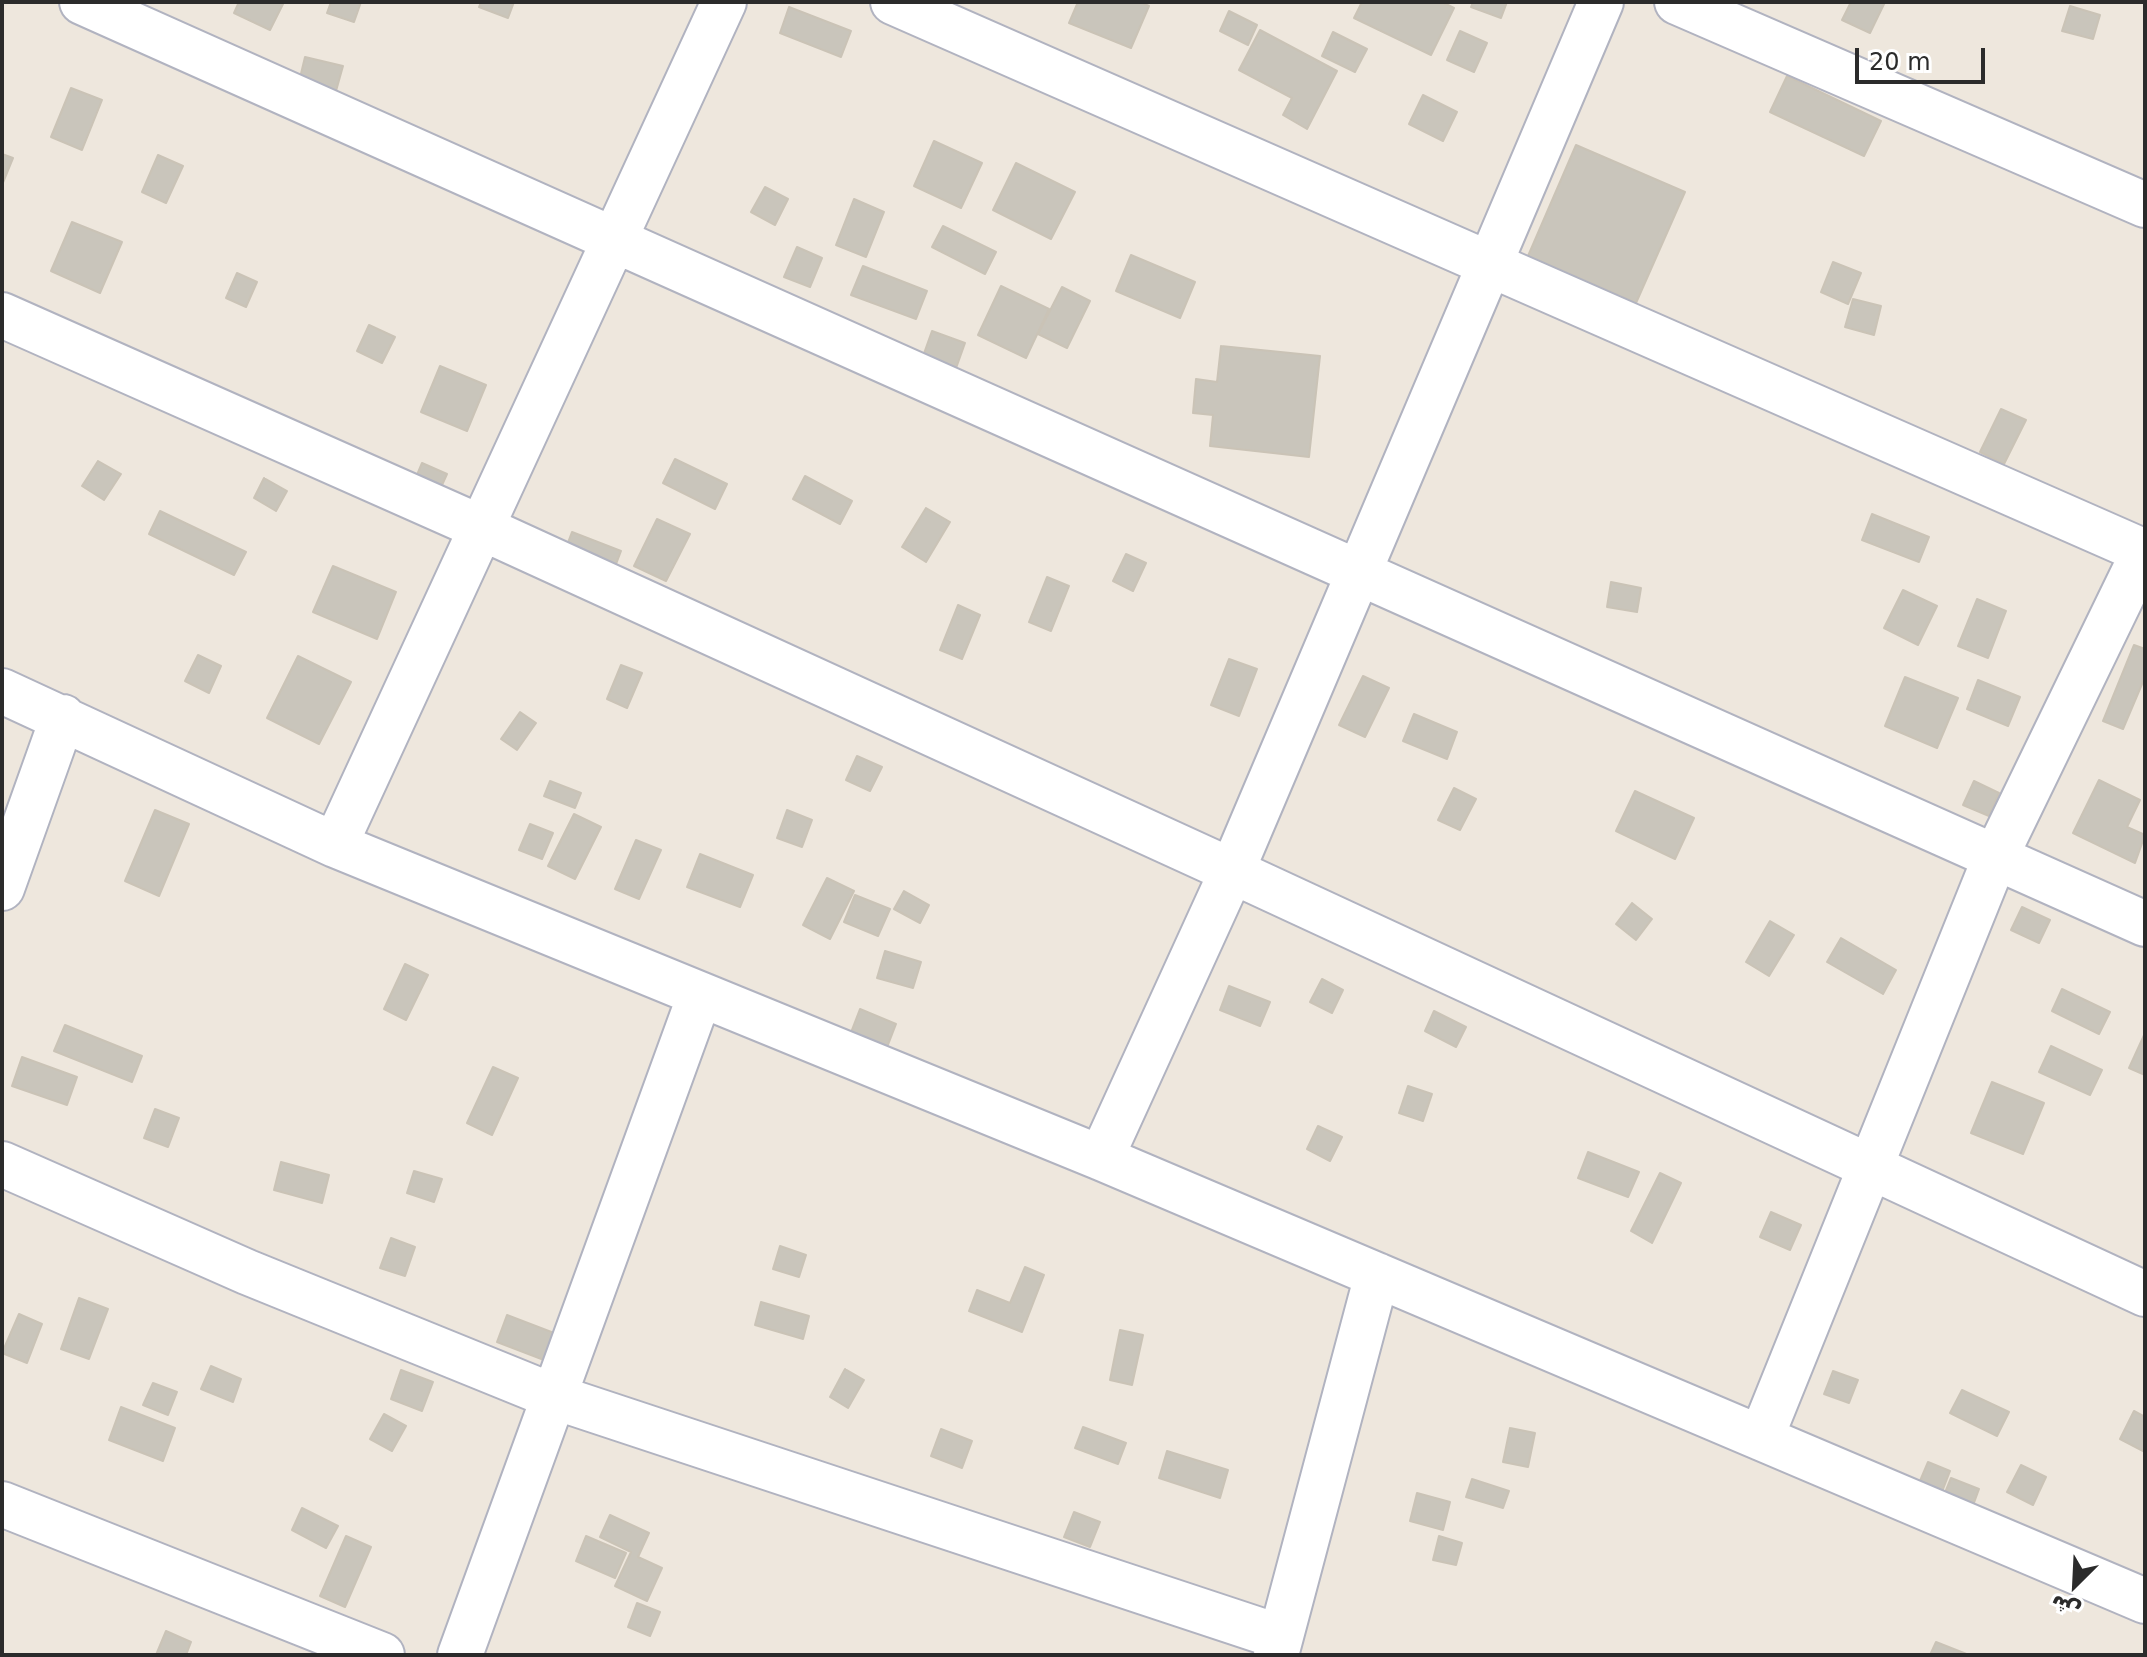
<!DOCTYPE html>
<html>
<head>
<meta charset="utf-8">
<style>
  body { margin:0 }
  #map { position:relative; width:2147px; height:1657px; overflow:hidden; background:#eee7dd; font-family:"DejaVu Sans","Noto Sans Arabic",sans-serif }
  canvas { display:block }
  .frame { position:absolute; inset:0; border:4px solid #2b2b2b; pointer-events:none }
  .north { position:absolute; left:2035px; top:1545px; width:80px; height:80px; -webkit-text-stroke:6px #fff; paint-order:stroke; rotate:204deg; font-size:22px; font-weight:700; line-height:32px; text-align:center; color:#2b2b2b }
  .north::after { content:''; display:block; margin:auto; width:28px; height:36px; background:#2b2b2b; clip-path:polygon(50% 0,100% 100%,50% 72%,0 100%) }
  .scale { position:absolute; left:1855px; top:48px; width:130px; height:36px; box-sizing:border-box; border:4px solid #2b2b2b; border-top:0; padding-left:10px; font-size:24px; line-height:28px; white-space:nowrap; color:#2b2b2b; -webkit-text-stroke:6px #fff; paint-order:stroke }
</style>
</head>
<body>
<div id="map">
<canvas width="2147" height="1657"></canvas>
<div class="frame"></div>
<div class="north">ش</div>
<div class="scale">20 m</div>
</div>
<script>
const g = document.querySelector('canvas').getContext('2d');
g.lineJoin = 'round';
function paint(path, color) { g.fillStyle = color; g.fill(path, 'evenodd'); }
const poly = rows => new Path2D(rows.map(r => 'M' + r).join(''));
function trace(path, color, width, dash) { g.strokeStyle = color; g.lineWidth = width; g.lineCap = dash ? 'butt' : 'round'; g.setLineDash(dash || []); g.stroke(path); }
const building = poly([
  [239,2,284,2,270,30,234,13,239,2],
  [331,2,361,2,354,22,327,13,331,2],
  [481,2,514,2,508,18,479,7,481,2],
  [1078,2,1140,2,1149,6,1131,48,1069,23,1078,2],
  [1362,2,1442,2,1454,8,1431,55,1354,18,1362,2],
  [1473,2,1507,2,1501,18,1471,7,1473,2],
  [1851,2,1885,2,1870,33,1842,20,1851,2],
  [2070,6,2100,15,2093,39,2062,31,2070,6],
  [789,7,851,31,841,57,780,33,789,7],
  [1229,11,1257,25,1248,45,1220,31,1229,11],
  [1260,30,1337,71,1307,129,1283,115,1292,98,1239,70,1260,30],
  [1460,31,1487,43,1474,72,1447,60,1460,31],
  [1333,32,1367,49,1355,72,1322,56,1333,32],
  [305,57,343,66,336,91,299,82,305,57],
  [1787,76,1881,121,1864,156,1770,112,1787,76],
  [71,88,102,100,82,150,51,137,71,88],
  [1423,95,1457,112,1443,141,1409,124,1423,95],
  [934,141,982,163,961,208,914,186,934,141],
  [1576,145,1685,192,1636,303,1528,256,1576,145],
  [2,154,13,158,2,185,2,154],
  [158,155,183,166,166,203,142,192,158,155],
  [1016,163,1075,192,1051,239,993,210,1016,163],
  [765,187,788,199,775,225,751,212,765,187],
  [854,199,884,212,866,257,836,245,854,199],
  [72,222,122,242,100,293,51,271,72,222],
  [943,226,996,252,985,274,932,247,943,226],
  [797,247,822,258,810,287,784,277,797,247],
  [1131,255,1195,282,1180,318,1116,291,1131,255],
  [1833,262,1861,273,1848,304,1821,292,1833,262],
  [863,266,927,291,916,319,851,295,863,266],
  [237,273,257,282,246,307,226,298,237,273],
  [1001,286,1049,309,1026,358,978,335,1001,286],
  [1062,287,1090,301,1067,348,1038,334,1062,287],
  [1853,299,1881,306,1874,335,1845,327,1853,299],
  [369,325,395,337,382,363,357,351,369,325],
  [932,331,965,343,955,371,922,359,932,331],
  [1221,346,1320,356,1309,457,1210,446,1213,415,1193,413,1196,379,1217,382,1221,346],
  [440,366,486,385,467,431,421,412,440,366],
  [2001,409,2026,420,2004,464,1980,452,2001,409],
  [675,459,727,484,715,509,663,483,675,459],
  [98,461,121,474,104,500,82,486,98,461],
  [422,463,447,474,438,494,414,482,422,463],
  [805,476,852,501,840,524,793,499,805,476],
  [264,478,287,491,276,511,254,498,264,478],
  [926,508,950,522,926,562,902,547,926,508],
  [160,511,246,552,234,575,149,534,160,511],
  [1872,514,1929,537,1919,562,1862,540,1872,514],
  [657,519,690,534,666,581,634,566,657,519],
  [572,532,621,551,610,580,561,561,572,532],
  [1126,554,1146,563,1133,591,1113,581,1126,554],
  [333,566,396,592,377,639,313,612,333,566],
  [1047,577,1069,586,1051,631,1029,622,1047,577],
  [1611,582,1641,588,1637,612,1607,607,1611,582],
  [1903,590,1937,606,1918,645,1884,628,1903,590],
  [1977,599,2006,611,1988,658,1958,646,1977,599],
  [958,605,980,615,962,659,940,650,958,605],
  [2134,645,2145,649,2145,677,2123,729,2103,721,2134,645],
  [198,655,221,666,209,693,185,681,198,655],
  [298,656,351,682,319,744,267,718,298,656],
  [1229,659,1257,669,1239,716,1211,705,1229,659],
  [621,665,642,673,627,708,607,699,621,665],
  [1363,676,1389,688,1365,737,1339,725,1363,676],
  [1905,677,1958,698,1937,748,1885,726,1905,677],
  [1978,680,2020,697,2008,726,1967,709,1978,680],
  [520,712,536,723,517,750,501,739,520,712],
  [1414,714,1457,732,1447,759,1403,741,1414,714],
  [857,756,882,767,870,791,846,780,857,756],
  [2099,780,2140,800,2127,827,2145,835,2135,863,2073,833,2099,780],
  [550,781,581,793,575,808,544,796,550,781],
  [1974,781,1999,793,1989,816,1963,805,1974,781],
  [1454,788,1476,799,1460,830,1438,820,1454,788],
  [1635,791,1694,818,1675,859,1616,831,1635,791],
  [155,810,189,824,159,896,125,881,155,810],
  [787,810,812,820,802,847,777,838,787,810],
  [574,814,601,827,575,879,548,866,574,814],
  [530,824,553,833,542,859,519,850,530,824],
  [636,840,661,850,639,899,615,889,636,840],
  [700,854,753,875,740,907,687,887,700,854],
  [827,878,854,891,830,939,803,925,827,878],
  [904,891,929,905,920,923,894,909,904,891],
  [855,895,890,909,878,936,844,922,855,895],
  [1632,903,1652,919,1636,940,1616,924,1632,903],
  [2022,907,2050,920,2039,943,2011,930,2022,907],
  [1770,921,1794,935,1769,976,1746,962,1770,921],
  [1841,938,1896,970,1883,994,1827,962,1841,938],
  [885,951,921,962,913,988,877,978,885,951],
  [405,964,428,975,406,1020,384,1009,405,964],
  [1322,979,1343,990,1332,1013,1310,1002,1322,979],
  [1229,986,1270,1002,1260,1026,1220,1010,1229,986],
  [2062,989,2110,1012,2099,1034,2052,1011,2062,989],
  [860,1009,896,1024,886,1050,850,1035,860,1009],
  [1434,1011,1466,1027,1456,1047,1425,1031,1434,1011],
  [65,1025,142,1056,132,1082,54,1051,65,1025],
  [2145,1033,2145,1075,2129,1068,2145,1033],
  [2051,1046,2102,1070,2090,1095,2039,1072,2051,1046],
  [22,1057,77,1077,67,1105,12,1086,22,1057],
  [493,1067,518,1078,492,1135,467,1123,493,1067],
  [1992,1082,2044,1103,2023,1154,1971,1133,1992,1082],
  [1408,1086,1432,1094,1423,1121,1399,1113,1408,1086],
  [155,1109,179,1118,168,1147,144,1138,155,1109],
  [1318,1126,1342,1137,1330,1161,1307,1149,1318,1126],
  [1588,1152,1639,1172,1628,1197,1578,1178,1588,1152],
  [281,1162,329,1175,322,1203,274,1190,281,1162],
  [414,1171,442,1179,434,1202,407,1193,414,1171],
  [1660,1173,1681,1183,1652,1243,1631,1231,1660,1173],
  [1771,1212,1801,1225,1790,1250,1760,1237,1771,1212],
  [391,1238,415,1247,405,1276,380,1268,391,1238],
  [780,1246,806,1255,799,1277,773,1269,780,1246],
  [1025,1267,1044,1275,1022,1332,969,1311,977,1290,1010,1303,1025,1267],
  [79,1298,108,1309,89,1359,61,1349,79,1298],
  [761,1302,809,1316,803,1339,755,1325,761,1302],
  [19,1314,42,1324,27,1363,2,1353,19,1314],
  [507,1315,554,1333,544,1360,497,1342,507,1315],
  [1120,1330,1143,1335,1132,1385,1110,1380,1120,1330],
  [211,1366,241,1379,233,1402,201,1389,211,1366],
  [845,1369,864,1380,848,1408,830,1397,845,1369],
  [401,1370,433,1382,422,1411,391,1399,401,1370],
  [1833,1371,1858,1380,1849,1403,1824,1394,1833,1371],
  [153,1383,177,1392,168,1415,143,1405,153,1383],
  [1962,1390,2009,1412,1997,1436,1950,1413,1962,1390],
  [121,1407,175,1428,163,1461,109,1440,121,1407],
  [2134,1411,2145,1417,2145,1452,2120,1439,2134,1411],
  [384,1414,406,1426,392,1451,370,1439,384,1414],
  [1083,1427,1126,1443,1118,1464,1075,1448,1083,1427],
  [1510,1428,1535,1433,1528,1467,1503,1462,1510,1428],
  [941,1429,972,1441,962,1468,931,1456,941,1429],
  [1167,1451,1228,1470,1220,1498,1159,1478,1167,1451],
  [1928,1462,1950,1471,1940,1497,1917,1488,1928,1462],
  [2021,1465,2046,1477,2033,1505,2007,1492,2021,1465],
  [1951,1478,1979,1489,1971,1511,1942,1500,1951,1478],
  [1472,1479,1509,1491,1503,1508,1466,1497,1472,1479],
  [1417,1493,1450,1502,1443,1530,1410,1521,1417,1493],
  [302,1508,338,1526,326,1548,292,1530,302,1508],
  [1074,1512,1100,1522,1090,1547,1064,1537,1074,1512],
  [610,1515,649,1533,638,1557,662,1568,647,1601,615,1586,631,1552,600,1537,610,1515],
  [346,1536,371,1547,345,1607,320,1596,346,1536],
  [586,1536,626,1553,615,1578,576,1561,586,1536],
  [1439,1536,1462,1543,1456,1565,1433,1560,1439,1536],
  [637,1603,660,1612,650,1636,628,1627,637,1603],
  [166,1631,191,1642,186,1655,156,1655,166,1631],
  [1936,1642,1969,1655,1930,1655,1936,1642]
]);
const street = poly([
  [82,2,2145,924],
  [893,2,2145,552],
  [1677,2,2145,205],
  [2,315,482,528,1232,871,2145,1294],
  [2,691,335,845,1101,1158,2145,1601],
  [335,845,724,2],
  [2,888,63,717],
  [1101,1158,1232,871,1601,2],
  [2,1164,247,1272,555,1397,1280,1637],
  [1761,1438,1995,858,2145,549],
  [2,1504,382,1655],
  [460,1655,700,995],
  [1276,1655,1377,1275]
]);
paint(building, '#c9c5bb');
trace(building, '#cac3b6', 2);
trace(street, '#b1b3c0', 48);
trace(street, '#fff', 44);
</script>
</body>
</html>
